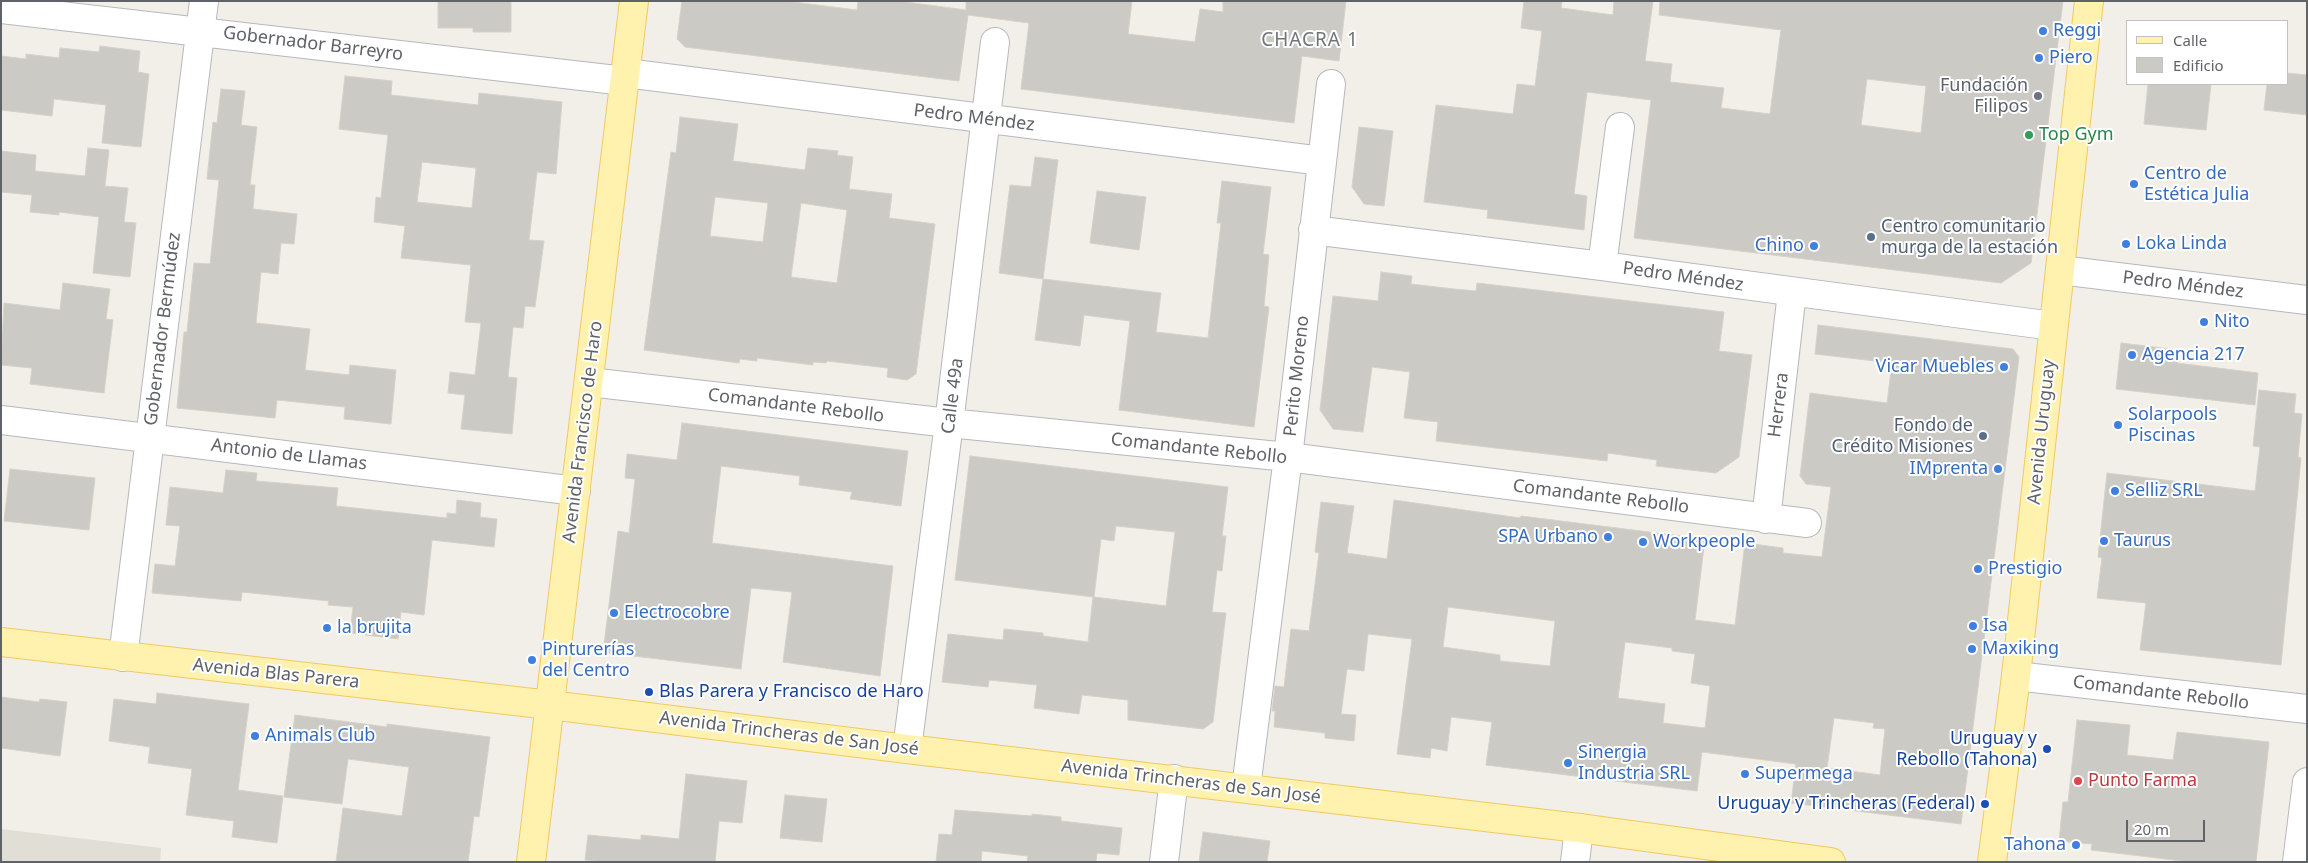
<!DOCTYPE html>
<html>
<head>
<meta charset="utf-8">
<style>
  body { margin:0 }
  #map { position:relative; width:2308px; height:863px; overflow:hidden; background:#f1efe8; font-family:"Noto Sans",sans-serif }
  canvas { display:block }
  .frame { position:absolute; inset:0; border:2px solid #5f6368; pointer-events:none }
  .legend { position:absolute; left:2126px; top:20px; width:162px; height:65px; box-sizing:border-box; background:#fff; border:1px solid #bfc1c3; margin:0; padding:6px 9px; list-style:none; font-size:15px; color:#5f6368 }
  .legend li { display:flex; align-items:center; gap:10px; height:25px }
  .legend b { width:25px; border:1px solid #bfc1c3 }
  .scale { position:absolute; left:2126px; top:820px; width:79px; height:22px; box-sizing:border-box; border:2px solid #5f6368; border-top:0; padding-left:6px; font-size:15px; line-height:18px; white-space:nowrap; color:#5f6368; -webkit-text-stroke:4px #fff; paint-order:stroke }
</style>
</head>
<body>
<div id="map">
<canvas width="2308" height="863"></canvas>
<div class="frame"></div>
<ul class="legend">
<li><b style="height:6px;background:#fff2af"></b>Calle</li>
<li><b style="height:14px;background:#cccac5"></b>Edificio</li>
</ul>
<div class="scale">20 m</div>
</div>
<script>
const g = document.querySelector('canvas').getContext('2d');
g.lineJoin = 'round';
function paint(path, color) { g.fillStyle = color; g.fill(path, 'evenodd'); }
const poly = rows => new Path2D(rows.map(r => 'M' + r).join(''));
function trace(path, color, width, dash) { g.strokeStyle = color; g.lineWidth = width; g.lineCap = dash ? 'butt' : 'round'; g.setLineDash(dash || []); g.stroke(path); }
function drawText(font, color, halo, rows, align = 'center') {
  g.font = font + ' "Noto Sans",sans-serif'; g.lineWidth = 4; g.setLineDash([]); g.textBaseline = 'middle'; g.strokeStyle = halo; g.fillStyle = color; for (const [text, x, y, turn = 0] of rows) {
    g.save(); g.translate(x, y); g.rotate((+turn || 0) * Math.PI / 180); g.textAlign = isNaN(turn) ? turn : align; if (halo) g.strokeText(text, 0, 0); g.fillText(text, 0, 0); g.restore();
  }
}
const education = poly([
  [1,829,161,848,160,862,1,862]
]);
const building = poly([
  [438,1,511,1,511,32,473,32,473,28,438,28,438,1],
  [682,1,785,1,857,10,858,1,898,1,966,10,966,1,1132,1,1128,34,1195,42,1200,9,1223,12,1223,1,1346,1,1339,61,1302,56,1294,123,1021,89,1029,23,968,15,959,81,685,47,677,39,682,1],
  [1524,1,1562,1,1561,8,1613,15,1614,1,1653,1,1645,61,1672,64,1670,82,1724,88,1721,108,1770,114,1781,30,1659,15,1660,1,2063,1,2031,263,2001,283,1634,238,1651,100,1587,92,1574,194,1587,196,1584,230,1487,218,1488,210,1424,202,1436,105,1513,114,1517,84,1535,86,1542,31,1521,28,1524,1],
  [1867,79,1926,86,1921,133,1861,125,1867,79],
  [100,46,140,51,138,72,149,74,141,147,102,143,106,105,54,99,52,116,1,110,1,56,26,59,26,54,59,58,60,48,99,52,100,46],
  [2287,73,2307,75,2307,115,2264,110,2267,84,2287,84,2287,73],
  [345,76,392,81,391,95,478,105,479,93,562,102,556,174,537,172,529,240,544,241,535,307,525,306,523,328,513,327,508,377,517,378,512,434,461,429,465,395,448,393,450,372,475,375,481,323,465,322,471,265,401,258,405,226,374,222,376,197,381,198,388,135,339,129,345,76],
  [422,162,476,168,472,208,417,202,422,162],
  [2148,84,2211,84,2206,130,2144,124,2148,84],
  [221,89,245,91,241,125,257,127,250,185,255,185,253,209,297,214,294,244,281,243,278,274,261,272,256,323,310,329,305,370,349,375,350,365,396,370,391,424,344,419,345,407,277,400,275,418,177,408,184,332,187,332,194,263,210,264,219,180,207,179,213,122,217,123,221,89],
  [680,117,738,124,733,161,805,170,808,148,838,151,837,155,853,157,849,189,892,194,889,218,935,224,916,374,907,380,887,377,888,368,827,361,826,363,813,362,813,365,757,358,757,361,740,359,739,363,644,350,671,152,676,153,680,117],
  [715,197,768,203,763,242,710,236,715,197],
  [801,203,847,210,837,283,791,277,801,203],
  [1359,127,1393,131,1384,206,1364,204,1352,187,1359,127],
  [88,148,109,150,105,186,128,188,124,222,136,223,130,277,93,273,99,217,59,212,59,215,30,212,32,195,1,192,1,151,36,155,35,171,85,176,88,148],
  [1035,157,1058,160,1043,279,999,273,1010,185,1031,187,1035,157],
  [1222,181,1271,187,1263,254,1269,255,1264,306,1269,307,1254,427,1119,410,1130,321,1084,315,1080,346,1035,340,1043,279,1161,293,1156,332,1208,338,1221,223,1217,223,1222,181],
  [1097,191,1146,197,1139,250,1090,243,1097,191],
  [1381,272,1412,276,1411,284,1454,289,1476,291,1477,283,1724,312,1719,351,1752,355,1739,457,1716,473,1656,466,1657,460,1608,453,1607,461,1436,441,1438,422,1404,418,1410,372,1372,367,1363,432,1333,429,1320,410,1333,296,1378,301,1381,272],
  [63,283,110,289,106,319,113,320,104,393,30,384,32,368,1,365,4,303,60,310,63,283],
  [1818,325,2013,349,2019,357,1961,824,1791,803,1796,764,1702,752,1697,791,1486,765,1492,722,1451,717,1447,751,1431,748,1430,758,1397,754,1412,639,1368,634,1364,671,1347,669,1341,714,1356,715,1354,741,1325,738,1325,733,1274,727,1275,711,1272,711,1275,686,1284,687,1291,629,1309,631,1319,553,1315,552,1321,502,1354,506,1347,553,1387,559,1394,500,1520,518,1521,516,1705,539,1695,620,1735,625,1745,543,1783,548,1783,553,1822,557,1831,487,1806,484,1800,476,1810,393,1887,403,1892,363,1815,354,1818,325],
  [1448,607,1555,621,1550,666,1500,661,1500,655,1443,647,1448,607],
  [1625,642,1672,648,1672,651,1695,654,1691,683,1710,686,1705,728,1663,723,1665,704,1618,698,1625,642],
  [1834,718,1874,723,1873,728,1885,729,1880,775,1827,768,1834,718],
  [2121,343,2179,350,2177,363,2258,373,2255,405,2116,389,2121,343],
  [2259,390,2296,394,2294,413,2302,414,2298,457,2301,458,2281,665,2140,650,2146,603,2097,598,2102,558,2098,557,2107,473,2255,491,2260,447,2253,446,2259,390],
  [682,423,908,451,901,506,850,499,852,492,799,485,800,476,721,466,712,543,893,566,880,676,783,662,792,592,751,588,741,669,609,653,604,645,618,531,629,533,635,479,625,478,627,454,677,460,682,423],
  [970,456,1228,487,1222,536,1226,536,1222,571,1217,570,1212,612,1226,613,1213,722,1203,729,1128,720,1128,700,1082,695,1079,714,1034,708,1037,685,989,680,988,687,942,682,948,634,1003,640,1004,629,1043,633,1043,636,1088,642,1093,597,955,580,970,456],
  [1116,526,1175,532,1166,606,1094,597,1101,539,1114,541,1116,526],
  [10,469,95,478,89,530,4,521,10,469],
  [226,470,257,473,256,481,338,488,336,506,447,518,447,513,456,514,457,500,481,503,480,517,497,519,494,547,432,540,424,615,401,612,398,639,350,633,353,607,328,605,329,601,242,592,241,601,152,593,155,564,175,566,180,526,166,525,170,487,223,493,226,470],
  [157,693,249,704,238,790,283,796,277,843,232,837,234,821,186,815,192,769,148,763,150,747,109,741,114,699,156,704,157,693],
  [1,697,39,702,40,699,67,702,60,756,1,748,1,697],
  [295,715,387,727,387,724,490,737,479,817,474,816,468,862,336,862,343,808,402,816,409,767,348,759,342,804,284,797,295,715],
  [2077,720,2130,725,2127,755,2173,760,2177,732,2269,742,2256,862,2190,862,2091,850,2092,844,2059,841,2063,802,2068,802,2077,720],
  [686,774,747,781,742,823,719,821,715,862,603,862,585,860,588,835,641,840,641,835,679,839,686,774],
  [785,795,827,799,822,842,780,838,785,795],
  [955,810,1032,816,1032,814,1061,817,1061,821,1122,828,1119,855,1097,853,1096,862,1027,862,1028,856,982,851,981,862,936,862,939,834,952,835,955,810],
  [1203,832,1270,841,1267,862,1199,862,1203,832]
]);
const minor = poly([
  [1,9,625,81],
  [626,73,1322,161],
  [1313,230,1602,266,2053,326],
  [1602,266,1620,127],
  [2060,270,2307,300],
  [589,382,949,423,1288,457,1807,523],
  [1,420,576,491],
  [1766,519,1792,292],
  [123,657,204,1],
  [2016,676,2307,709],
  [907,749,949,423,995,42],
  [1246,788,1288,457,1331,84],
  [1164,862,1174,779],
  [1575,862,1579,828],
  [2297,862,2307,782]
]);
const major = poly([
  [1,642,550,705,907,749,1579,828,1831,862],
  [531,862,634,1],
  [1992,862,2016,676,2089,1]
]);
const markers = [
  [2043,31,5,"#3f7fe0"],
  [2039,58,5,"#3f7fe0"],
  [2038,96,5,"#6b7280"],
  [2029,135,5,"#2e9e5b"],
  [2134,184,5,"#3f7fe0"],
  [1871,237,5,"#5c6f8a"],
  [2126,244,5,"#3f7fe0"],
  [1814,246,5,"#3f7fe0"],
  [2204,322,5,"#3f7fe0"],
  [2132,355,5,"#3f7fe0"],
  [2004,367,5,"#3f7fe0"],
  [2118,425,5,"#3f7fe0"],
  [1983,436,5,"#5c6f8a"],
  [1998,469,5,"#3f7fe0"],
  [2115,491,5,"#3f7fe0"],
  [1608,537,5,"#3f7fe0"],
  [2104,541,5,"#3f7fe0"],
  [1643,542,5,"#3f7fe0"],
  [1978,569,5,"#3f7fe0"],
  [614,613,5,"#3f7fe0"],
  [1973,626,5,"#3f7fe0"],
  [327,628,5,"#3f7fe0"],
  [1972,649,5,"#3f7fe0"],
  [532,660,5,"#3f7fe0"],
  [649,692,5,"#1a4fb4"],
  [255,736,5,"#3f7fe0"],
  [2047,749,5,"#1a4fb4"],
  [1568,763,5,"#3f7fe0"],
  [1745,774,5,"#3f7fe0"],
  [2078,781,5,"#e0444e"],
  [1985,804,5,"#1a4fb4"],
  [2076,845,5,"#3f7fe0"]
];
const shopNames = [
  ["Reggi",2053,31],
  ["Piero",2049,58],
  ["Centro de",2144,174],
  ["Estética Julia",2144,195],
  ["Loka Linda",2136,244],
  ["Chino",1804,246,"right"],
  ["Nito",2214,322],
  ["Agencia 217",2142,355],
  ["Vicar Muebles",1994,367,"right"],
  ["Solarpools",2128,415],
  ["Piscinas",2128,436],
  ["IMprenta",1988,469,"right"],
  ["Selliz SRL",2125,491],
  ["SPA Urbano",1598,537,"right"],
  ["Taurus",2114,541],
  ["Workpeople",1653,542],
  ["Prestigio",1988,569],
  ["Electrocobre",624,613],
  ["Isa",1983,626],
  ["la brujita",337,628],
  ["Maxiking",1982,649],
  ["Pinturerías",542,650],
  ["del Centro",542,671],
  ["Animals Club",265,736],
  ["Sinergia",1578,753],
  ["Industria SRL",1578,774],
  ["Supermega",1755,774],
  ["Tahona",2066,845,"right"]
];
const streetNames = [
  ["Gobernador Barreyro",313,44,7],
  ["Pedro Méndez",974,118,7],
  ["Pedro Méndez",1683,277,8],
  ["Pedro Méndez",2183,285,7],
  ["Gobernador Bermúdez",163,329,-83],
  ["Perito Moreno",1297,376,-84],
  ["Calle 49a",953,396,-83],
  ["Herrera",1779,405,-83],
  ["Comandante Rebollo",796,406,7],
  ["Avenida Francisco de Haro",583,432,-83],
  ["Avenida Uruguay",2042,432,-84],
  ["Comandante Rebollo",1199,449,6],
  ["Antonio de Llamas",289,455,7],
  ["Comandante Rebollo",1601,497,7],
  ["Avenida Blas Parera",276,674,6],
  ["Comandante Rebollo",2161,693,7],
  ["Avenida Trincheras de San José",789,734,7],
  ["Avenida Trincheras de San José",1191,782,7]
];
const worshipNames = [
  ["Fundación",2028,86],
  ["Filipos",2028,107]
];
const leisureNames = [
  ["Top Gym",2039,135]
];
const serviceNames = [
  ["Centro comunitario",1881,227],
  ["murga de la estación",1881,248],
  ["Fondo de",1973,426,"right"],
  ["Crédito Misiones",1973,447,"right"]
];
const transitNames = [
  ["Blas Parera y Francisco de Haro",659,692,"left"],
  ["Uruguay y",2037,739],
  ["Rebollo (Tahona)",2037,760],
  ["Uruguay y Trincheras (Federal)",1975,804]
];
const healthNames = [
  ["Punto Farma",2088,781]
];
const neighbourhoodNames = [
  ["CHACRA 1",1310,41]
];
paint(education, '#e1ded6');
paint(building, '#cccac5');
trace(building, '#d6d1c6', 1);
trace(minor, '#b5b8bc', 30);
trace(major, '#f2c960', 30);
trace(minor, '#fff', 28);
trace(major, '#fff2af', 28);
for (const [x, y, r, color] of markers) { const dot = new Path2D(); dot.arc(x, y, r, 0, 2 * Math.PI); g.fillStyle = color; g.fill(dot); trace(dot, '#fff', 2); }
drawText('18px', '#366cbe', '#fff', shopNames, 'left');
drawText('18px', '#5f6368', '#fff', streetNames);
drawText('18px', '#5b616d', '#fff', worshipNames, 'right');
drawText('18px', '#27864d', '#fff', leisureNames, 'left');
drawText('18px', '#4e5e75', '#fff', serviceNames, 'left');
drawText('18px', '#164399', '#fff', transitNames, 'right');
drawText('18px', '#be3a42', '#fff', healthNames, 'left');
g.letterSpacing = '1px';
drawText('19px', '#70757a', '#fff', neighbourhoodNames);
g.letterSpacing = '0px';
</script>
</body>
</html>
